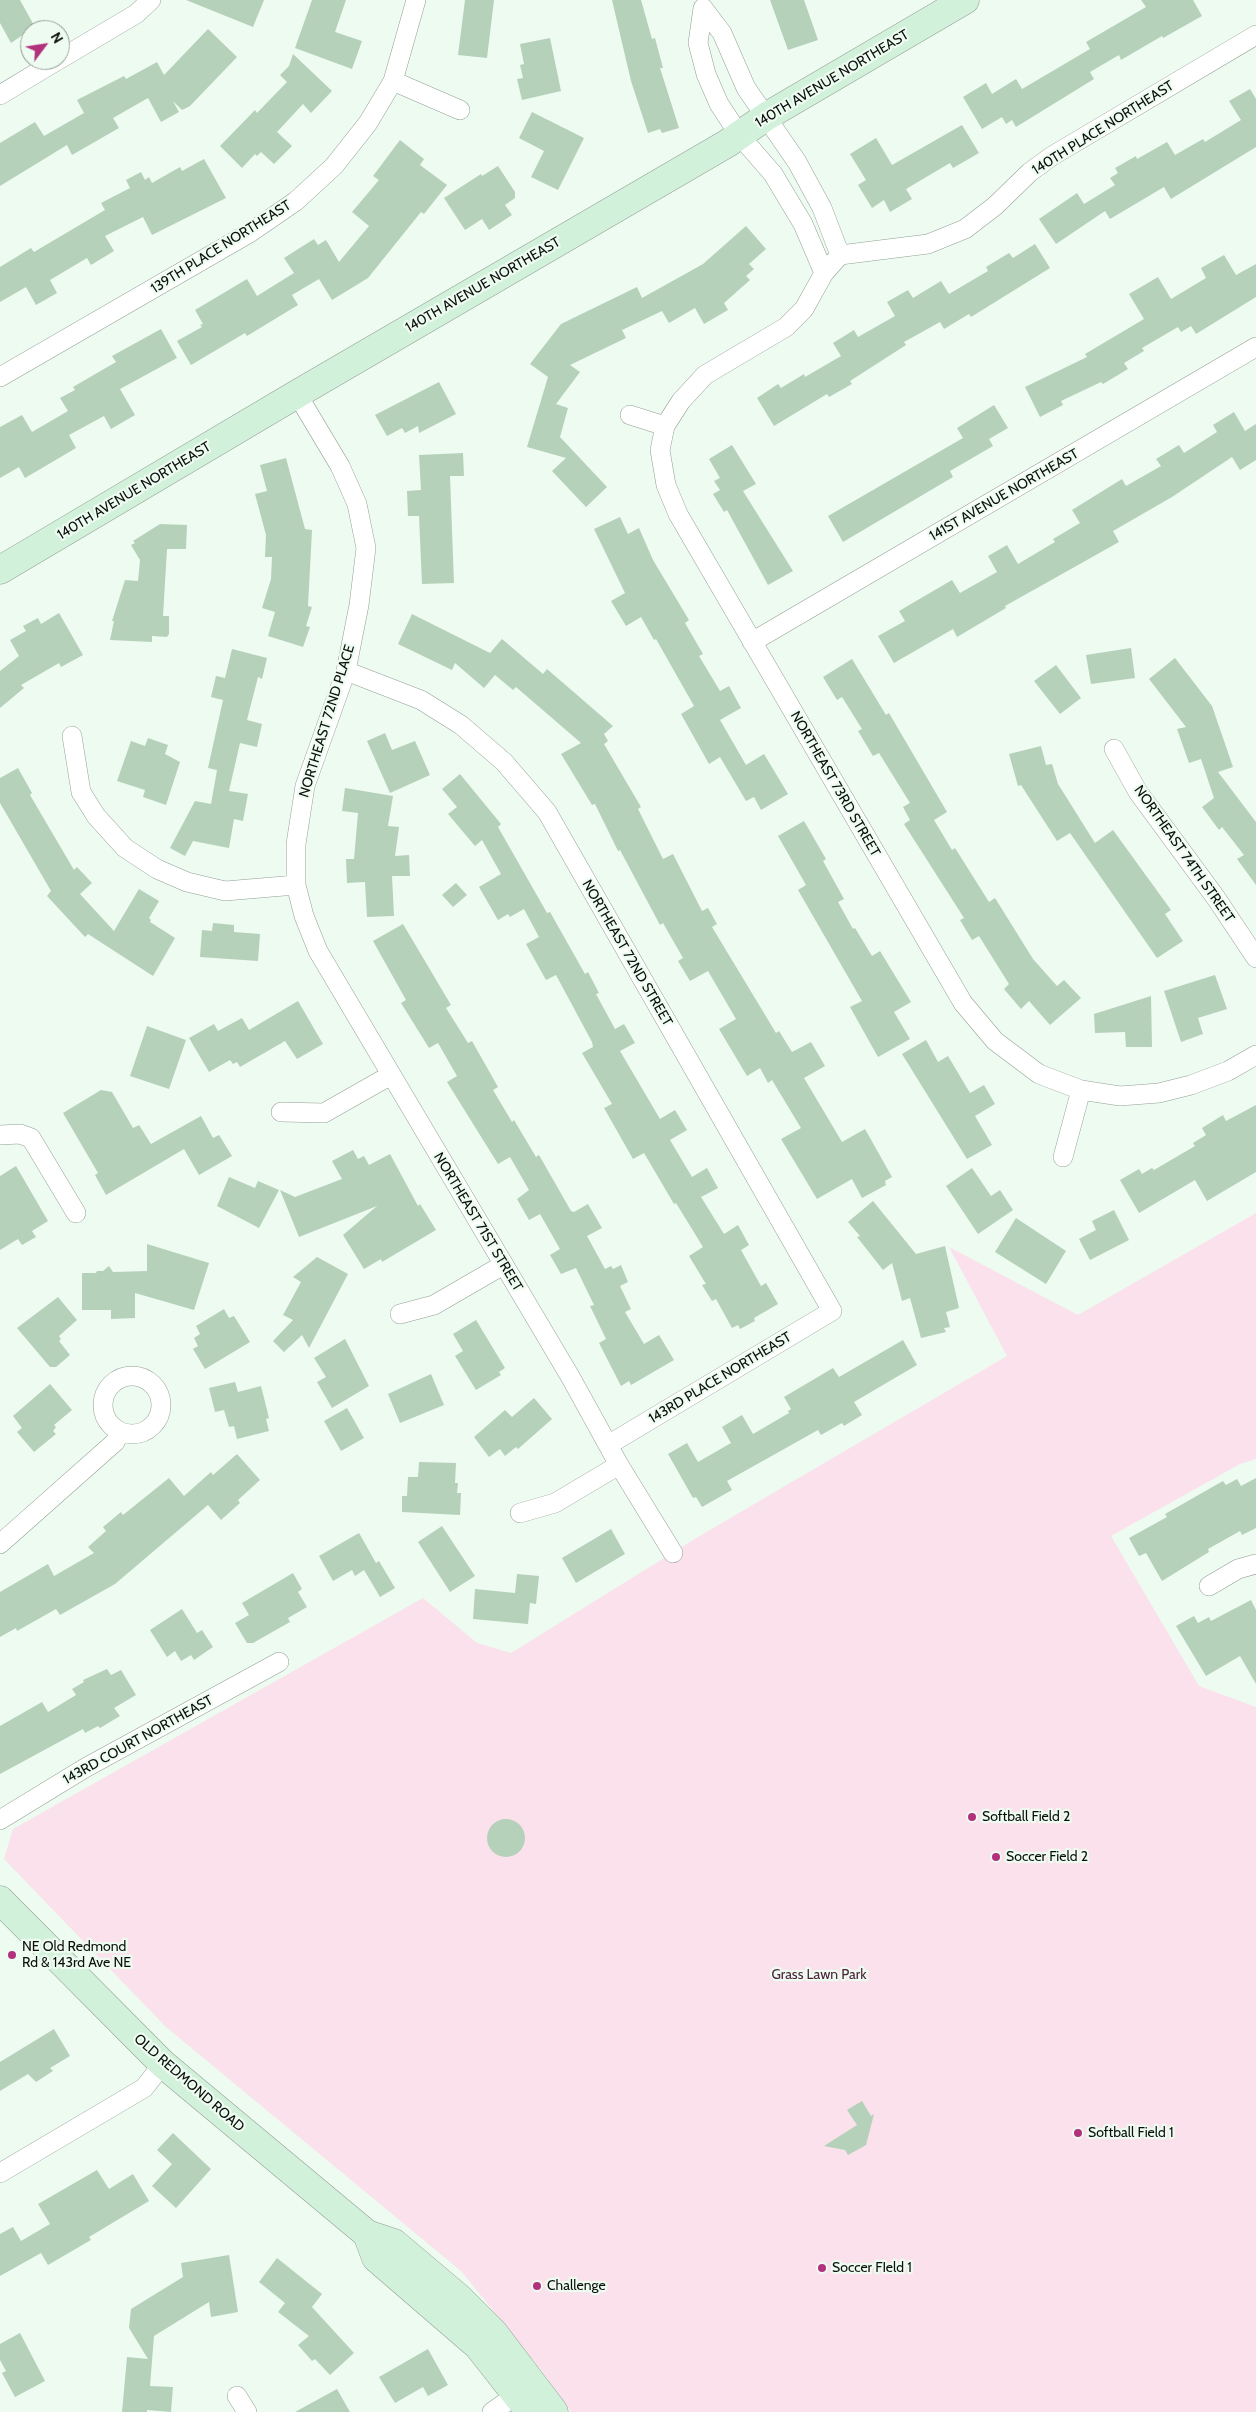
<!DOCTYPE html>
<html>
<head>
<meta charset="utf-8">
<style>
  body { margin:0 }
  #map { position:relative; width:1256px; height:2412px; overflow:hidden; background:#eefbf1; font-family:Cabin,sans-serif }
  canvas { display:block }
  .north { position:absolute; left:20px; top:20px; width:50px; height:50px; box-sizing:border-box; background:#eefbf1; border:1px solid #939d95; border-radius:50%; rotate:59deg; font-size:14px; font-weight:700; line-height:20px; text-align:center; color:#0b0f0c }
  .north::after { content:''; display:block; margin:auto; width:18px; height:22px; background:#b3317c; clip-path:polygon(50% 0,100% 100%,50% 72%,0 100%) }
</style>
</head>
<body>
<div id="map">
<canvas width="1256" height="2412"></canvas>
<div class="north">N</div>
</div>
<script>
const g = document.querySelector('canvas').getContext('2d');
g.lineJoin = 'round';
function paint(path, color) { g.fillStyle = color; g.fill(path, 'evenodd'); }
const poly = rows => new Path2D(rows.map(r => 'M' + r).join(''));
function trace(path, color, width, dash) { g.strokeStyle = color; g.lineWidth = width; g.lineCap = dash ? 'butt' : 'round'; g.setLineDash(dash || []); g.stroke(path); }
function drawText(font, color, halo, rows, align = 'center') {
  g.font = font + ' Cabin,sans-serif'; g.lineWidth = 4.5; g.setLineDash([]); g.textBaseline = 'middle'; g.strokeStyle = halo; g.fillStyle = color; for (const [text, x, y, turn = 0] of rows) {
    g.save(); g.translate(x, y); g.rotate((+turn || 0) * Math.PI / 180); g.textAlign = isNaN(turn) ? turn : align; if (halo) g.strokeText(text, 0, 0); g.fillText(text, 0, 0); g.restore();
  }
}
const green = poly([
  [1256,1213,1256,1459,1240,1464,1111,1536,1199,1686,1256,1707,1256,2412,571,2412,542,2371,461,2271,166,2027,4,1859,13,1829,423,1598,477,1643,511,1653,698,1537,1007,1356,949,1247,1078,1315]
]);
const building = poly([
  [0,0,20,0,36,29,30,30,11,43,0,23],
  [186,0,264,0,253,27],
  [312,0,346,0,335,32,362,41,352,69,295,48],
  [465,0,494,0,487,58,458,55],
  [612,0,641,0,652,39,655,38,663,68,660,68,679,128,662,133,660,129,648,133,631,81],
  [770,0,804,0,818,40,788,50],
  [1141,0,1193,0,1202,16,1163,38,1162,36,1121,60,1119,55,1090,72,1094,79,1016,127,1012,120,1006,124,1002,117,982,129,963,97,986,83,992,94,1016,79,1022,89,1090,49,1086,42,1146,7],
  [208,29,237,57,190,106,182,110,173,101,179,112,161,122,148,98,113,118,119,128,72,155,67,145,0,186,0,143,35,122,44,136,84,113,77,100,124,76,126,79,157,62,164,75],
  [550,38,561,91,522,100,517,79,523,78,520,65,524,64,520,44],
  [293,54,332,91,311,113,303,104,277,132,292,146,274,164,261,152,257,156,255,154,242,168,220,146,255,110,257,113,287,82,280,75,289,66],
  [1250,89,1256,99,1256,147,1171,199,1164,187,1110,219,1105,211,1056,244,1039,219,1077,193,1084,204,1115,185,1110,178,1118,173,1115,168,1136,156,1137,159,1167,142,1175,155,1203,139,1205,142,1241,120,1229,101],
  [532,112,584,138,558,190,531,177,544,151,519,138],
  [962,125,979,153,953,168,950,163,906,189,912,199,890,212,884,200,872,208,858,185,866,180,850,154,876,138,892,165],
  [400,140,424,159,420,165,447,185,424,214,421,212,368,278,332,300,319,279,292,295,298,305,247,336,245,333,191,365,177,341,202,327,200,325,203,324,195,310,247,279,257,296,294,273,284,258,314,239,318,245,326,240,339,262,369,226,352,212,379,180,373,176],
  [204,159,226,198,152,235,143,217,105,236,114,251,91,265,87,258,50,280,57,293,36,305,26,287,0,302,0,267,31,248,34,252,105,210,101,203,130,188,126,180,141,172,145,180,149,177,152,183,180,167,182,171],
  [498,166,515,192,515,198,505,205,512,215,489,230,482,219,465,230,444,198,481,174,482,176],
  [746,226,766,249,749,264,754,269,746,276,750,280,724,303,728,310,704,324,695,308,669,323,662,311,622,330,626,338,570,365,580,372,556,404,568,408,560,437,607,487,586,507,552,471,566,458,527,447,548,377,530,364,561,324,637,287,642,298,703,264],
  [1035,244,1050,268,971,317,969,314,944,329,940,322,904,342,906,345,850,381,852,384,829,397,827,394,774,426,757,398,778,384,781,388,804,374,805,377,841,356,833,343,854,330,858,337,895,316,887,302,908,290,913,298,941,281,949,294,988,271,986,267,1009,253,1013,258],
  [1224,255,1236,275,1256,264,1256,297,1196,334,1191,326,1181,332,1178,327,1142,348,1144,351,1124,363,1128,369,1103,384,1101,382,1061,401,1063,405,1040,417,1025,387,1087,357,1085,354,1144,319,1129,294,1158,277,1171,299,1206,278,1201,268],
  [161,329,177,358,120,389,135,415,111,429,104,416,69,435,76,448,25,478,19,467,0,478,0,427,22,415,32,432,68,411,60,398,75,390,73,387,116,362,112,356],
  [439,382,456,414,419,433,418,426,405,433,402,428,387,436,375,415],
  [994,405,1008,428,989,439,993,446,950,471,953,477,843,542,828,516,963,438,957,428],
  [1234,412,1245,431,1256,424,1256,460,1240,470,1232,457,1172,497,1113,531,1119,542,1005,606,1006,608,957,637,953,629,894,663,878,636,905,621,899,611,952,580,960,593,997,572,988,556,1007,545,1018,564,1055,542,1053,539,1080,523,1072,510,1122,479,1126,486,1161,466,1156,459,1179,445,1184,453,1217,432,1213,425],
  [732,445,756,484,743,491,793,571,768,585,727,510,724,512,713,494,720,490,714,481,720,478,709,459],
  [463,453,464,476,450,476,454,583,422,584,419,516,408,516,407,491,421,490,419,455],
  [286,458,305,529,312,530,308,606,312,607,306,626,310,627,303,647,268,636,275,612,262,608,271,579,272,557,265,557,266,535,255,494,267,491,260,465],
  [620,517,628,534,639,528,653,560,689,620,685,623,703,654,699,656,720,691,729,686,741,708,720,720,746,765,764,754,788,794,761,810,754,797,746,801,720,757,709,764,681,714,694,706,656,639,654,640,641,617,626,626,611,601,625,593,594,529],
  [160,524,187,525,186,549,167,549,163,616,169,616,169,634,167,637,152,636,152,642,110,640,114,621,112,621,125,580,138,581,140,560,131,545,135,543,133,541],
  [59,613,83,655,61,667,59,663,21,685,24,688,0,708,0,671,19,656,10,640,26,631,23,626,38,618,41,624],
  [412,614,490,653,502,639,543,674,547,669,613,726,604,734,608,741,604,744,641,807,638,809,663,859,673,854,702,911,708,908,717,924,712,927,776,1033,779,1031,792,1052,811,1042,825,1066,804,1078,842,1142,865,1129,892,1177,885,1181,886,1185,862,1198,852,1179,817,1199,781,1139,801,1128,772,1080,768,1083,760,1068,747,1076,719,1029,736,1019,708,971,690,981,678,961,683,958,663,923,660,925,620,850,618,851,595,804,592,805,561,754,581,743,516,687,513,690,495,675,484,688,455,663,452,670,398,644],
  [1131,648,1135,678,1091,684,1086,655],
  [232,649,267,658,262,679,258,677,247,720,262,724,257,747,240,743,229,791,248,794,243,821,234,819,229,848,193,841,185,856,170,848,195,801,211,804,217,770,208,768,223,700,211,697,216,676,225,678],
  [1175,658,1212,706,1233,767,1218,772,1256,822,1256,885,1237,859,1244,855,1222,827,1219,830,1202,807,1214,798,1201,759,1189,763,1177,729,1186,727,1149,679],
  [852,659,886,715,889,713,947,812,934,820,952,850,955,848,989,902,995,898,1033,959,1057,986,1064,980,1081,998,1050,1025,1029,1001,1021,1009,1004,989,1009,984,979,936,972,940,960,920,964,918,904,824,910,820,903,807,910,803,879,753,873,756,858,731,862,729,842,697,837,700,823,677],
  [1056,665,1081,698,1060,714,1034,681],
  [385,733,392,750,415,741,430,775,390,793,367,741],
  [148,738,168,745,165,754,180,762,166,805,143,797,145,790,117,781,131,741,145,746],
  [1041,746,1046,765,1052,764,1058,784,1095,843,1113,830,1171,910,1165,914,1183,941,1157,958,1070,833,1057,841,1021,785,1018,786,1009,754],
  [18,768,32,793,30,795,74,870,77,867,92,883,80,894,114,931,139,889,159,901,149,918,151,920,150,922,175,938,153,976,88,934,85,937,47,896,51,891,0,803,0,778],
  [460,774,501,824,498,827,547,913,550,912,585,974,588,972,599,993,596,994,615,1029,624,1024,635,1043,620,1051,660,1119,675,1110,687,1130,670,1140,692,1177,707,1168,718,1188,701,1197,724,1234,738,1225,749,1245,741,1250,761,1286,766,1283,778,1304,754,1318,755,1321,740,1329,738,1325,732,1328,716,1299,712,1301,702,1285,706,1284,689,1256,703,1247,676,1203,674,1204,644,1153,633,1159,604,1108,612,1104,582,1053,593,1047,592,1042,556,975,546,980,526,944,539,937,524,909,510,917,508,914,498,920,479,887,501,874,482,840,475,846,448,814,457,807,442,789],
  [345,788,393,796,388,826,399,827,395,856,409,855,410,876,392,876,394,916,367,917,365,882,347,883,346,859,354,859,358,813,342,811],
  [804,821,826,859,823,861,844,899,838,902,853,929,855,928,872,956,880,951,911,1002,894,1012,910,1039,878,1057,850,1007,862,1001,798,890,806,885,778,836],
  [456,883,467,895,453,907,442,895],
  [213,923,234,925,234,932,260,934,258,961,200,957,202,930,212,931],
  [403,924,451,1005,446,1008,468,1043,472,1041,498,1087,493,1090,512,1122,514,1120,536,1157,539,1155,571,1211,574,1212,588,1204,602,1228,587,1236,605,1269,611,1266,613,1269,621,1265,628,1282,620,1286,631,1309,625,1312,644,1344,659,1335,674,1360,631,1385,629,1381,621,1386,599,1343,606,1339,590,1306,594,1305,576,1268,561,1274,550,1255,560,1249,540,1214,529,1220,517,1199,529,1190,510,1157,498,1164,447,1082,457,1076,438,1043,429,1048,401,1003,406,1000,373,941],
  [1215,975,1227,1009,1198,1018,1203,1034,1181,1042,1164,991],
  [1151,996,1152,1047,1126,1047,1125,1032,1095,1033,1094,1014],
  [298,1001,323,1044,297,1059,285,1041,240,1067,237,1062,233,1064,230,1060,209,1072,189,1038,214,1024,218,1031,242,1018,249,1030],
  [147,1026,186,1040,169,1089,130,1076],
  [926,1040,938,1062,948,1056,970,1093,984,1085,995,1104,975,1116,992,1145,967,1159,902,1054],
  [101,1090,112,1092,133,1128,139,1125,151,1144,201,1116,213,1138,219,1135,232,1156,199,1175,184,1149,106,1195,95,1175,98,1173,63,1113],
  [1256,1105,1256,1172,1207,1201,1195,1180,1139,1213,1120,1180,1139,1169,1142,1174,1152,1168,1154,1170,1195,1146,1193,1143,1206,1135,1202,1128,1223,1115,1226,1121],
  [353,1150,358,1159,364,1156,369,1165,390,1154,418,1206,420,1204,436,1230,382,1262,381,1259,364,1269,343,1235,377,1206,299,1237,280,1190,295,1197,342,1179,332,1161],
  [16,1166,48,1221,32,1231,36,1237,22,1245,18,1239,0,1250,0,1176],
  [972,1168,991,1196,1000,1190,1013,1210,978,1234,946,1186],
  [229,1177,255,1188,258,1181,279,1190,259,1228,217,1206],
  [873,1201,916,1254,945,1246,959,1308,946,1312,950,1327,944,1328,946,1332,921,1338,910,1298,902,1301,892,1263,883,1270,857,1237,860,1236,848,1222],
  [1114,1210,1129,1240,1090,1260,1079,1239,1096,1230,1092,1221],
  [1016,1218,1066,1251,1046,1284,995,1252],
  [147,1244,209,1263,194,1310,135,1293,135,1318,111,1319,111,1310,82,1310,82,1273,96,1273,97,1271,103,1271,109,1266,113,1272,147,1271],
  [317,1257,348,1274,309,1348,302,1335,284,1352,273,1341,293,1320,283,1315,301,1282,293,1277],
  [58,1297,77,1320,59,1336,61,1339,59,1341,70,1355,56,1367,50,1367,17,1328],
  [224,1309,229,1318,234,1316,250,1342,205,1369,193,1349,198,1346,194,1338,200,1334,196,1326],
  [476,1320,505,1368,499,1372,501,1375,476,1390,455,1356,463,1351,453,1334],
  [345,1339,369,1386,332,1408,317,1382,326,1377,314,1358],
  [903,1340,917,1365,854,1402,862,1415,844,1426,842,1423,821,1435,818,1430,727,1481,732,1490,702,1507,696,1497,693,1498,668,1454,687,1443,698,1462,731,1443,722,1427,742,1415,753,1434,789,1413,788,1411,791,1409,784,1397,833,1368,839,1377],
  [431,1374,444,1405,400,1423,388,1394],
  [235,1382,238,1392,261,1386,269,1418,266,1419,269,1431,237,1439,234,1426,229,1427,224,1410,215,1412,209,1388],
  [50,1384,72,1410,54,1425,56,1427,53,1431,56,1434,34,1452,17,1432,22,1428,13,1416],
  [534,1398,552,1419,518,1449,516,1447,505,1456,500,1449,489,1457,474,1437,505,1410,512,1417],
  [347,1408,364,1438,341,1451,324,1421],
  [237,1454,260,1480,238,1500,240,1503,221,1520,208,1505,115,1584,60,1615,56,1609,17,1631,16,1628,0,1637,0,1592,48,1564,54,1576,94,1553,88,1547,106,1531,103,1527,121,1512,123,1515,169,1478,184,1496,211,1472,213,1475],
  [419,1462,456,1463,455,1483,458,1483,457,1493,461,1493,460,1515,402,1512,402,1496,407,1496,408,1477,418,1477],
  [1256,1478,1256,1528,1242,1535,1240,1531,1208,1549,1209,1552,1162,1581,1146,1553,1139,1556,1129,1538,1167,1517,1165,1514,1223,1481,1226,1485,1237,1479,1241,1486],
  [442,1526,475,1576,450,1592,418,1542],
  [611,1529,625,1554,576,1583,562,1558],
  [359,1533,376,1563,379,1561,395,1588,380,1597,364,1570,355,1576,352,1570,333,1581,319,1556],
  [293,1573,302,1589,298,1592,307,1607,288,1618,290,1622,253,1643,247,1643,235,1623,249,1615,242,1603],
  [517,1574,539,1576,536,1604,530,1603,528,1624,473,1619,475,1589,515,1593],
  [1251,1600,1256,1610,1256,1684,1240,1656,1206,1676,1176,1626,1194,1616,1198,1623,1209,1617,1211,1621],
  [182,1609,197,1633,202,1630,213,1647,194,1660,191,1655,181,1661,175,1651,167,1657,150,1630],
  [107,1669,111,1675,121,1670,136,1695,114,1708,120,1716,100,1728,98,1726,85,1733,83,1729,0,1774,0,1726,42,1702,48,1712,76,1695,72,1689,84,1682,83,1680],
  '487 1838a19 19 0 1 1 38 0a19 19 0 1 1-38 0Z',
  [54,2029,70,2056,50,2068,53,2071,36,2082,28,2074,0,2091,0,2062],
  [862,2101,871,2116,874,2114,866,2145,848,2155,845,2150,824,2146,857,2125,847,2110],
  [173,2133,211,2169,176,2208,152,2186,172,2164,157,2150],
  [97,2170,109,2189,133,2174,149,2201,89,2237,91,2240,48,2265,41,2253,0,2276,0,2234,13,2227,21,2241,50,2224,38,2204],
  [229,2255,238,2312,211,2317,209,2302,154,2336,150,2386,173,2387,171,2412,147,2410,147,2412,122,2412,127,2357,148,2359,129,2328,131,2309,183,2277,181,2263],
  [277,2258,322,2294,312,2307,354,2353,330,2375,315,2359,312,2361,298,2345,309,2336,278,2312,285,2303,259,2282],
  [20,2333,45,2381,15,2397,2,2373,6,2371,0,2360,0,2344],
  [428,2349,448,2385,428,2396,423,2387,395,2403,379,2377],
  [337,2389,350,2412,295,2412]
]);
const minor = poly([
  [60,59,136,14,151,0],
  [393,81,460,110],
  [0,95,58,60],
  [840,255,824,273,804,309,786,327,705,375,681,401,665,426,660,450,666,485,678,514,963,1003,995,1041,1039,1074,1081,1090],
  [840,255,928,244,965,229,995,206,1030,172,1052,156,1256,35],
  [824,273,803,224,773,174,740,136,719,104,706,74,698,43,703,8,722,33,746,88,797,162,822,208,840,255],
  [0,377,251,232,296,201,334,166,368,123,393,81,416,0],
  [297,394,340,466,357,504,366,548,359,605,346,671,305,786,296,844,296,885,304,916,318,951,571,1378,619,1465,673,1553],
  [630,415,665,426],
  [752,642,1256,347],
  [346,671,421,700,461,725,504,762,547,812,832,1311,608,1445],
  [72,736,81,792,96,816,125,848,157,869,187,882,225,891,296,885],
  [1114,749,1138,792,1216,898,1256,958],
  [281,1112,324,1113,391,1075],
  [0,1135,20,1134,31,1138,76,1213],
  [1063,1157,1081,1090,1120,1096,1159,1093,1191,1085,1228,1071,1256,1055],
  [400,1314,434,1305,503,1265],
  '103 1405a29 29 0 1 1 58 0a29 29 0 1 1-58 0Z',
  [520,1513,555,1503,619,1465],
  [0,1544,115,1442,120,1432],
  [1209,1586,1238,1569,1256,1564],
  [0,1820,85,1768,279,1662],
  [0,2173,144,2088,163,2064],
  [237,2396,247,2412],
  [492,2412,526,2388]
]);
const secondary = poly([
  [0,570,297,394,728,143,767,116,965,0],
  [0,1900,163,2064,367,2234,394,2243,458,2297,494,2333,554,2412],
  [367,2234,376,2258,478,2346,530,2412]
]);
const markers = [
  [972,1817,5,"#b3317c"],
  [996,1857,5,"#b3317c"],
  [12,1955,5,"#b3317c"],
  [1078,2133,5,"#b3317c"],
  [822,2268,5,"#b3317c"],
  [537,2286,5,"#b3317c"]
];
const streetNames = [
  ["140TH AVENUE NORTHEAST",832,79,-31],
  ["140TH PLACE NORTHEAST",1103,128,-32],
  ["139TH PLACE NORTHEAST",221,247,-32],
  ["140TH AVENUE NORTHEAST",483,285,-30],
  ["140TH AVENUE NORTHEAST",134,491,-31],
  ["141ST AVENUE NORTHEAST",1004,495,-30],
  ["NORTHEAST 72ND PLACE",327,721,-73],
  ["NORTHEAST 73RD STREET",835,784,60],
  ["NORTHEAST 74TH STREET",1184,854,55],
  ["NORTHEAST 72ND STREET",627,953,60],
  ["NORTHEAST 71ST STREET",478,1222,59],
  ["143RD PLACE NORTHEAST",720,1378,-31],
  ["143RD COURT NORTHEAST",138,1740,-29],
  ["OLD REDMOND ROAD",189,2083,41]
];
const poiNames = [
  ["Softball Field 2",982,1817],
  ["Soccer Field 2",1006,1857],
  ["NE Old Redmond",22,1947],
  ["Rd & 143rd Ave NE",22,1963],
  ["Softball Field 1",1088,2133],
  ["Soccer FIeld 1",832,2268],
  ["Challenge",547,2286]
];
const parkNames = [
  ["Grass Lawn Park",819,1975]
];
paint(green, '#fae1ec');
paint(building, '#b5d1ba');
trace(minor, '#939f95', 20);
trace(secondary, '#939f95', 29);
trace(minor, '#fff', 19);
trace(secondary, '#d2f1db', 28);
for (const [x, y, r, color] of markers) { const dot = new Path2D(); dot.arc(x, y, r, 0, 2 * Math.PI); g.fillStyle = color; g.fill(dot); trace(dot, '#eefbf1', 2); }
drawText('14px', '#0b0f0c', '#eefbf1', streetNames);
drawText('14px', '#0b0f0c', '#eefbf1', poiNames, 'left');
drawText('14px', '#4f233a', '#eefbf1', parkNames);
</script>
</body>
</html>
